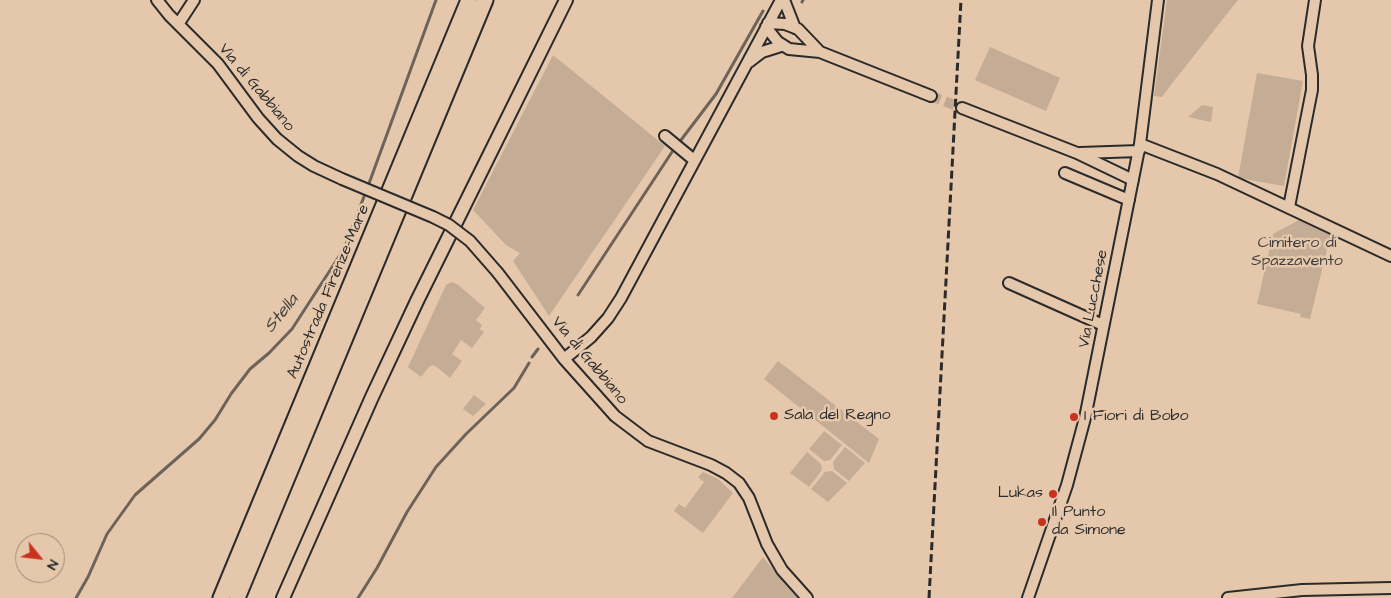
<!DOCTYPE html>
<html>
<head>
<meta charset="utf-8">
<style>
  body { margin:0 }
  #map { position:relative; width:1391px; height:598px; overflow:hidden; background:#e5c8ac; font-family:"Architects Daughter",sans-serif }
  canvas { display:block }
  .north { position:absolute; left:15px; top:533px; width:50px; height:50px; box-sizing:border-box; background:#e5c8ac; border:1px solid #9b8978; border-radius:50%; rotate:119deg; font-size:14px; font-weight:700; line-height:20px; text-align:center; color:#2b2b2b }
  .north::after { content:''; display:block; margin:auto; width:18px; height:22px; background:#c8321e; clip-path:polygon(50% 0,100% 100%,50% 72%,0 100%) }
</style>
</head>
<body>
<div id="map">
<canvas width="1391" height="598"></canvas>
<div class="north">N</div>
</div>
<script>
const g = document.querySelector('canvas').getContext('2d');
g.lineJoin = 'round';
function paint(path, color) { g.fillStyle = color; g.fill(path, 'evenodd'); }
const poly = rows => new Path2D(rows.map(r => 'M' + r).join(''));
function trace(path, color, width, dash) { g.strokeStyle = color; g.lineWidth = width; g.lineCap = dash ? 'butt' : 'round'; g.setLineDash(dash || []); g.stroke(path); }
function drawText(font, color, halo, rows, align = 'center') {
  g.font = font + ' "Architects Daughter",sans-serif'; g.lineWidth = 5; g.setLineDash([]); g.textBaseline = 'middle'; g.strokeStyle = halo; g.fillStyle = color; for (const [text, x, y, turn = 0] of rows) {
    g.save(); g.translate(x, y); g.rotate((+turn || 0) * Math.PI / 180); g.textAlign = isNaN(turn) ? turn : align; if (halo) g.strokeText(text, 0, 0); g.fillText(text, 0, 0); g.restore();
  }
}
const green = poly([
  [1167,0,1238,0,1170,86,1162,97,1154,96],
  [990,47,1060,78,1046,111,975,80],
  [553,55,665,146,549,316,513,261,520,253,506,245,473,210],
  [1257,73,1303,81,1284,186,1238,178],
  [1202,105,1213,107,1211,122,1188,117],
  [1301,219,1331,233,1310,319,1300,317,1301,314,1257,304,1273,234],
  [451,282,457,284,485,308,476,320,482,325,480,329,484,332,472,348,461,340,452,354,462,361,450,378,437,367,432,365,428,368,421,377,408,367,446,285],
  [778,361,879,439,869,463,764,379],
  [474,395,486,404,473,416,463,409],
  [824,431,842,445,830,460,824,461,809,449],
  [845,447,865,463,849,481,834,469,833,462],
  [807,452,821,464,822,470,809,487,790,473],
  [832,471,847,483,828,502,811,489,825,472],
  [703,472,718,479,733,493,703,533,674,511,679,504,685,508,704,482,698,477],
  [763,557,786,585,798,598,732,598]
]);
const stream = poly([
  [802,2,803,0],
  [681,140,716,94,763,11],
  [578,295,672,152],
  [532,357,538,349],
  [76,598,88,577,107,534,135,495,199,439,215,420,231,394,250,369,269,353,292,329,338,258,345,247,371,178,436,0],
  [358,598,377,568,407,512,436,467,466,434,514,388,529,363]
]);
const minorTunnel = poly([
  [931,96,962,108]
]);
const minor = poly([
  [157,0,169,15,218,64,258,118,277,139,298,156,314,166,342,179],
  [784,0,795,28],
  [179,23,194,0],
  [768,23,785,24,798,29,820,52],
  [766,27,778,42,789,49,820,52,931,96],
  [749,62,762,52,781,46],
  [962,108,1077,153,1133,180],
  [665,136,694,160],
  [1140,144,1217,174,1391,256],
  [1080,153,1139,151],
  [1065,173,1129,200],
  [1289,207,1312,90,1312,75,1308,46,1315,0],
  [498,273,564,359,615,416,648,441,711,465,726,473,739,483,749,498,767,544,782,570,807,598],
  [1009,283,1103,325],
  [564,359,591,337,608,318,621,298,781,0],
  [1028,598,1067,485,1085,418,1140,144,1158,0],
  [1228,598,1302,590,1391,588]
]);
const major = poly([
  [283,598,372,397,417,301,566,0]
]);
const highway = poly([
  [221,598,469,0],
  [237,598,485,0]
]);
const rail = poly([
  [929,598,961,0]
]);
const minorBridge = poly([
  [342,179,433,217,449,225,470,241,498,273]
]);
const markers = [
  [774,416,5,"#c8321e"],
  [1074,417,5,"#c8321e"],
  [1053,494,5,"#c8321e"],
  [1042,522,5,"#c8321e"]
];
const streetNames = [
  ["Via di Gabbiano",256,88,50],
  ["Autostrada Firenze-Mare",329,292,-67],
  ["Via Lucchese",1094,299,-79],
  ["Via di Gabbiano",589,361,50]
];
const parkNames = [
  ["Cimitero di",1297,244],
  ["Spazzavento",1297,262]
];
const poiNames = [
  ["Sala del Regno",784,416],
  ["I Fiori di Bobo",1084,417],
  ["Lukas",1043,494,"right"],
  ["Il Punto",1052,513],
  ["da Simone",1052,531]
];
const waterNames = [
  ["Stella",282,314,-51]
];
paint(green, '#c4ac95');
trace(stream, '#6d6359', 3);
trace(minorTunnel, '#c0a992', 10, [10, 5]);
trace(minor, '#2b2b2b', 14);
trace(major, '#2b2b2b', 16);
trace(highway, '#2b2b2b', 19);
trace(minor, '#e5c8ac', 10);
trace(major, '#e5c8ac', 12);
trace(highway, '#e5c8ac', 15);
trace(rail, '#2b2b2b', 3, [8, 4]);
trace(minorBridge, '#2b2b2b', 14, []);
trace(minorBridge, '#e5c8ac', 10);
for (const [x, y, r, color] of markers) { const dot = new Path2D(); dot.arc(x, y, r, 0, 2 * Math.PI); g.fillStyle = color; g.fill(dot); trace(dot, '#e5c8ac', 2); }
drawText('16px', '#2b2b2b', '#e5c8ac', streetNames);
drawText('16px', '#423e3b', '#e5c8ac', parkNames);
drawText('16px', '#2b2b2b', '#e5c8ac', poiNames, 'left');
drawText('italic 18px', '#413e3a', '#e5c8ac', waterNames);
</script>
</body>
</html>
